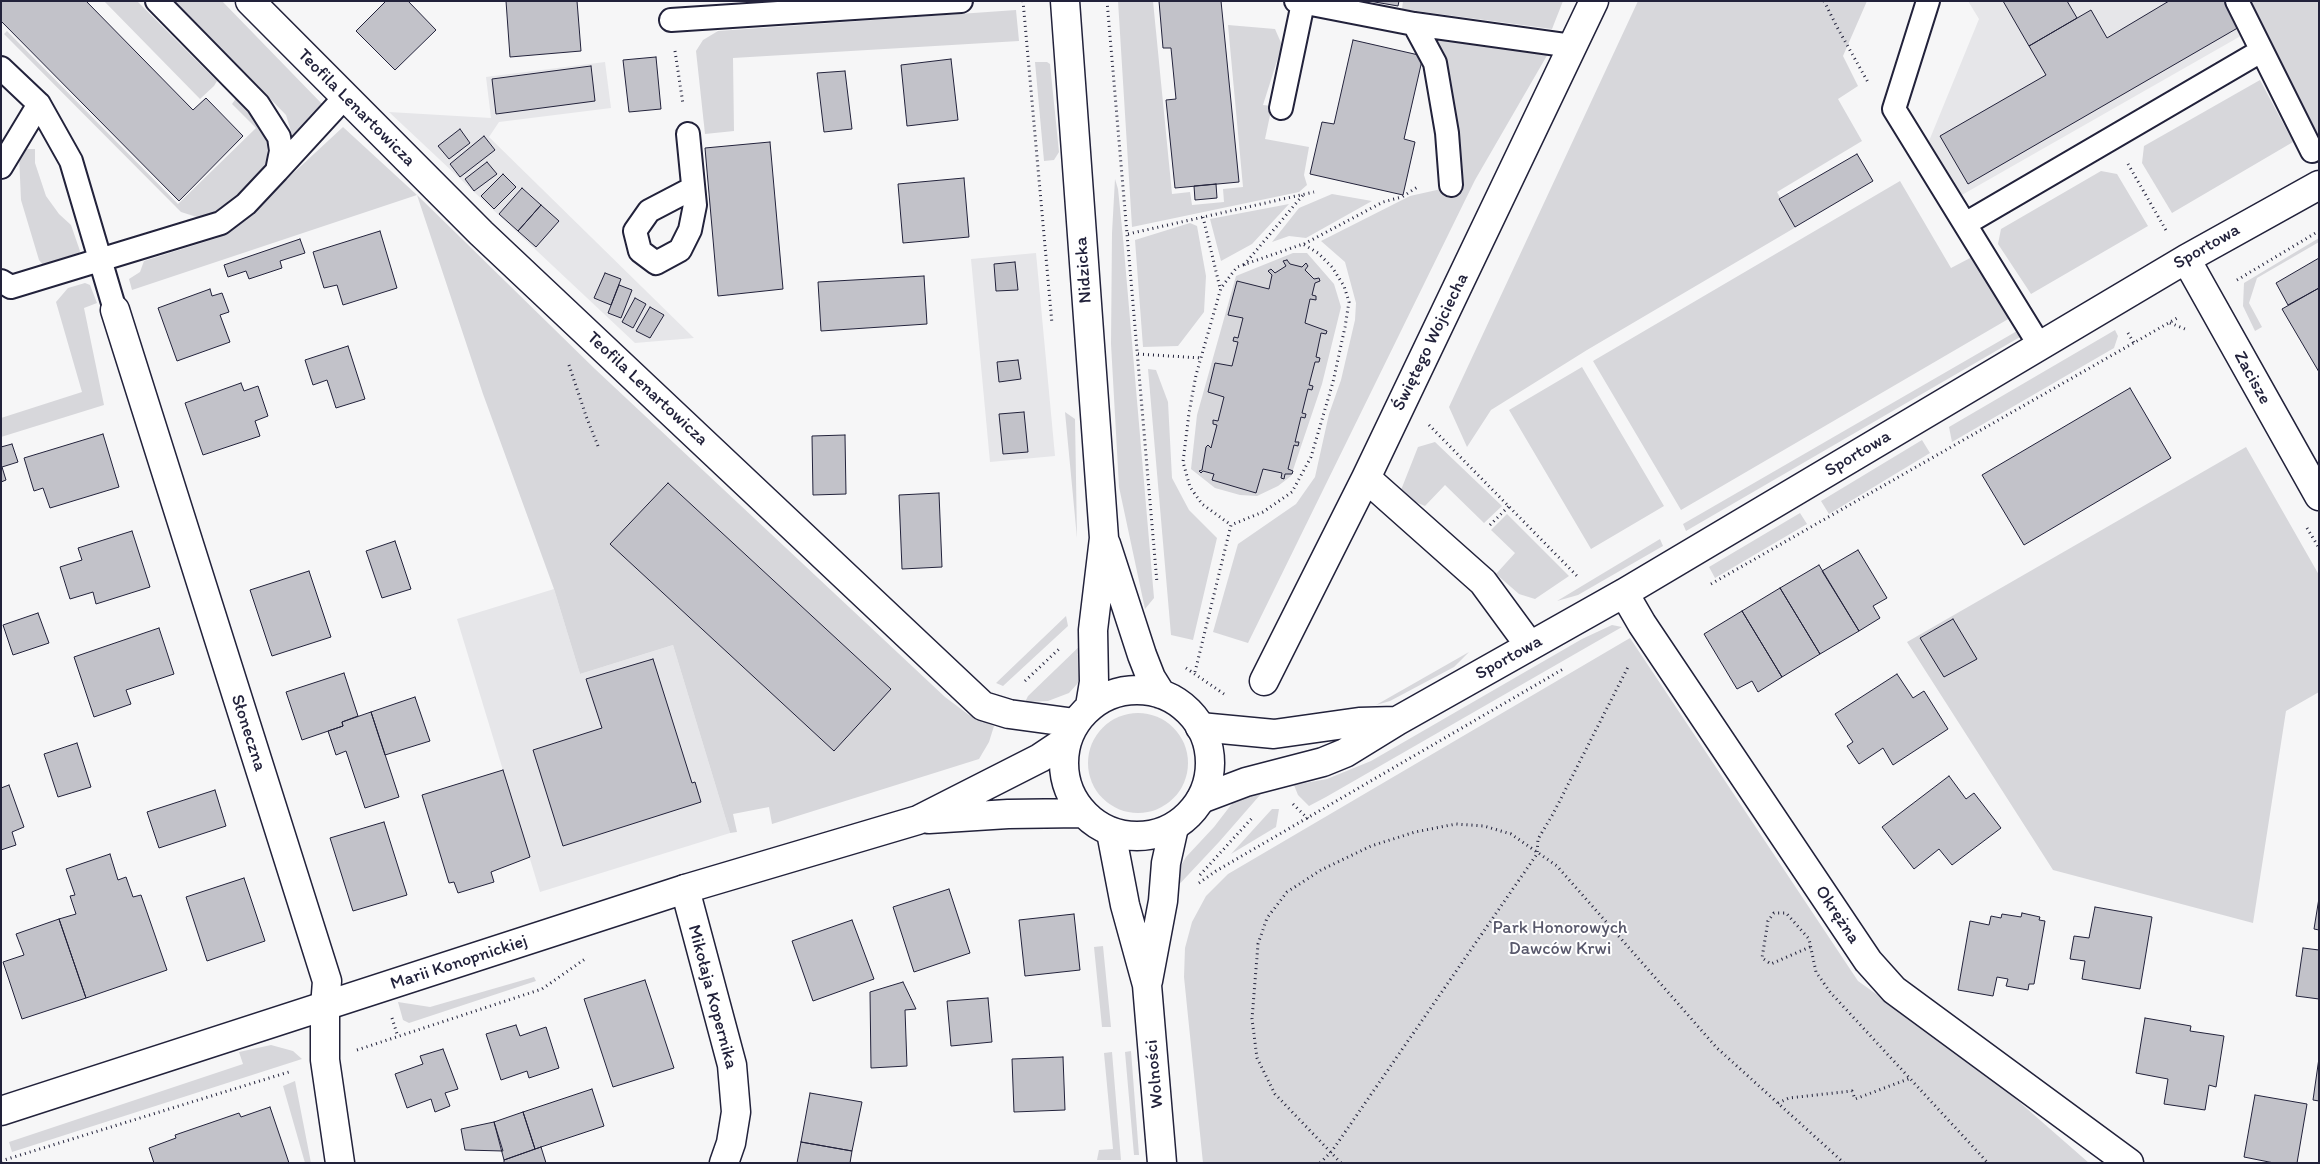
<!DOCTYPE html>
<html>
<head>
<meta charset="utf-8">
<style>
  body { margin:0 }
  #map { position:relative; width:2320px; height:1164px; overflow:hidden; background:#f6f6f7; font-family:Itim,sans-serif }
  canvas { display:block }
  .frame { position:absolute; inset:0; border:2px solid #22223b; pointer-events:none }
</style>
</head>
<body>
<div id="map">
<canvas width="2320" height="1164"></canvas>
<div class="frame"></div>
</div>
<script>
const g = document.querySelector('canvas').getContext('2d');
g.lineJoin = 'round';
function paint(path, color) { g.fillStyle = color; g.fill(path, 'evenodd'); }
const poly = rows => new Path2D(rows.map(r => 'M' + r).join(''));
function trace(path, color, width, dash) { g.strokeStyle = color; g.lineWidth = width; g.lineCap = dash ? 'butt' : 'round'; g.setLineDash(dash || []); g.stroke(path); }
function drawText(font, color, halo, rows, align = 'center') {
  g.font = font + ' Itim,sans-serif'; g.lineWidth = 4; g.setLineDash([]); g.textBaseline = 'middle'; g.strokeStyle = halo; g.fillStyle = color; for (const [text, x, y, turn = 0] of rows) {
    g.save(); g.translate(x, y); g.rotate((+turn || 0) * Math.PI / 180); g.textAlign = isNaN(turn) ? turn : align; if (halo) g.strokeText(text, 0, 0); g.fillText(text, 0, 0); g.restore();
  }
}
const built = poly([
  [1968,1,2229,1,2246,33,1960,196,1929,141,1979,19],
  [605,62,611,108,499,122,489,137,694,338,635,343,389,112,491,118,486,77],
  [1036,253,1055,456,990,462,971,259],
  [554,589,580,674,673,645,730,833,540,892,457,619]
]);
const green = poly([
  [104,1,137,1,217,81,214,86,200,99],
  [175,1,222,1,324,106,293,138,286,115],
  [1118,1,1153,1,1172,194,1190,192,1192,205,1224,202,1223,189,1243,187,1228,25,1275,29,1282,45,1263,105,1272,106,1265,139,1309,147,1304,175,1307,185,1299,192,1132,227],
  [1403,1,1563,1,1552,29,1402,9],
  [1638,1,1867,1,1843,56,1858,86,1838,99,1862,141,1777,192,1796,227,1587,350,1491,410,1467,447,1449,407],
  [2244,1,2319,1,2319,135,2316,136],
  [1016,10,1019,41,733,58,734,131,705,134,696,51,703,40,718,31],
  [7,31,178,204,256,128,232,104,237,97,261,122,267,134,267,161,261,173,222,210,203,219,181,212,4,34],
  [1436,38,1549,52,1475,180,1248,643,1213,632,1238,544,1296,504,1315,477,1329,414,1341,380,1355,320,1356,303,1345,262,1321,241,1410,196,1459,185,1435,42],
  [1035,62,1047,62,1050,64,1059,152,1054,160,1044,161],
  [2260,80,2293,142,2172,213,2142,163,2144,146],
  [343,127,417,195,595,369,945,697,969,715,994,726,989,742,979,759,772,824,769,807,733,814,737,832,730,833,673,645,580,674,554,589,483,394,417,195,132,290,129,279,140,272,144,261,217,238,232,230],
  [27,149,35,149,35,163,46,196,59,214,71,225,80,251,77,259,44,266,39,260,21,200,19,155],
  [2101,171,2117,174,2148,226,2031,294,1998,244,2001,229],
  [1115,179,1118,189,1123,238,1154,598,1145,609,1119,487,1111,344,1112,233],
  [1900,181,1951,268,1972,257,2010,318,1681,510,1593,361],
  [1332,194,1372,201,1306,238,1289,236,1272,242,1299,208],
  [1289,204,1252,244,1221,261,1210,219],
  [1190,223,1197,226,1206,276,1204,312,1178,346,1143,347,1135,240],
  [2319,238,2319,242,2257,278,2249,303,2262,327,2255,331,2243,306,2244,283],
  [1293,253,1307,253,1334,284,1341,307,1322,384,1291,476,1278,486,1257,496,1240,495,1215,488,1191,469,1197,415,1236,276],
  [85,283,90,285,97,303,84,308,104,405,1,437,1,418,82,392,56,302,68,288],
  [2115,330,2118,336,2114,348,1952,442,1949,427],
  [2017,331,2020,337,1686,531,1683,524],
  [1582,367,1664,506,1591,549,1509,410],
  [1148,369,1156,370,1168,402,1172,478,1189,510,1217,538,1193,640,1171,635],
  [1065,412,1075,419,1077,538],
  [1922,440,1930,453,1829,514,1821,501],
  [1435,442,1502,506,1484,523,1445,485,1425,506,1399,495,1418,447],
  [2246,447,2319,575,2319,692,2286,711,2253,923,2053,870,1907,642],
  [1800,513,1807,524,1715,578,1709,567],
  [1507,514,1569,576,1535,599,1519,594,1496,574,1515,553,1491,530],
  [1660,539,1663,546,1578,595,1557,601],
  [1066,616,1068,626,1003,686,996,683],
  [1612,625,1622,627,1326,797,1309,806,1298,795,1294,785,1327,779,1371,761,1582,639],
  [1630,638,1858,981,1985,1072,2089,1163,1203,1163,1184,977,1185,948,1192,922,1206,896,1228,874],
  [1084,642,1082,670,1078,683,1069,693,1048,701,1025,702,1028,696],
  [1469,652,1454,667,1390,701,1376,705],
  '1088 763a50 50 0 1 1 100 0a50 50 0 1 1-100 0Z',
  [1267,787,1219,842,1173,891,1175,876,1186,857,1214,827,1234,801],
  [1272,809,1279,809,1276,827,1231,854],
  [1103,946,1111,1027,1102,1027,1094,947],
  [534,977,536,981,409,1023,403,1020,398,1002,430,1007],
  [271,1045,293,1051,302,1059,12,1152,9,1142,243,1064,239,1052],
  [1131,1051,1139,1155,1134,1155,1125,1052],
  [1112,1052,1121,1160,1097,1160,1099,1150,1113,1149,1104,1053],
  [295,1081,311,1163,305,1163,283,1086]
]);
const building = poly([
  [1,1,86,1,193,110,206,98,243,136,179,201,1,21,1,1],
  [386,1,408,1,436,30,395,70,356,31,386,1],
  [506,1,577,1,581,51,510,57,506,1],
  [1159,1,1221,1,1239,182,1175,188,1166,100,1176,99,1171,48,1163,48,1159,1],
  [1369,1,1399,1,1398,6,1369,1],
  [2003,1,2067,1,2077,18,2029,46,2003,1],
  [2169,1,2227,1,2241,26,1968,184,1940,136,2046,75,2029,46,2091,10,2107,38,2169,1],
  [1353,40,1423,56,1404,139,1415,142,1403,195,1310,174,1322,122,1334,124,1353,40],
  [656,57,661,109,629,112,623,60,656,57],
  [951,59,958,120,907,126,901,65,951,59],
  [591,66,595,101,496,114,492,79,591,66],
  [845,71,852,129,824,132,817,73,845,71],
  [460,129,470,143,449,159,438,146,460,129],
  [484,136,495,150,460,177,450,164,484,136],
  [770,142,783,289,718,296,705,148,770,142],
  [1857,154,1873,181,1795,227,1779,199,1857,154],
  [487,162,497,174,474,191,465,179,487,162],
  [503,174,516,187,494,209,481,196,503,174],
  [964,178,969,237,903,243,898,184,964,178],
  [1216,184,1217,198,1195,200,1194,186,1216,184],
  [522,188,541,205,518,231,499,214,522,188],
  [541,205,559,221,536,247,518,231,541,205],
  [380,231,397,288,343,305,337,285,324,288,313,252,380,231],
  [300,239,305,253,280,261,282,268,249,279,246,271,228,277,224,265,300,239],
  [2319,258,2319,288,2288,305,2276,283,2319,258],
  [1287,260,1290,264,1302,267,1306,263,1308,266,1305,270,1314,279,1319,278,1320,281,1315,283,1312,295,1316,296,1316,300,1310,299,1305,323,1327,331,1326,334,1321,333,1316,357,1320,358,1319,362,1315,362,1309,385,1313,386,1312,390,1308,389,1302,413,1306,414,1305,418,1301,417,1295,442,1299,442,1298,446,1294,445,1288,469,1293,471,1292,474,1285,474,1284,479,1281,478,1282,473,1263,469,1256,493,1212,480,1214,474,1203,471,1201,473,1199,471,1202,470,1206,447,1208,445,1211,448,1217,425,1213,424,1213,420,1218,421,1224,397,1208,392,1215,363,1232,366,1238,342,1233,341,1234,337,1238,338,1243,318,1228,315,1237,281,1269,289,1272,275,1268,271,1271,269,1275,273,1286,266,1283,261,1287,260],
  [1015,262,1018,290,996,291,994,264,1015,262],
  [605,273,621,279,611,305,594,298,605,273],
  [924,276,927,324,821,331,818,282,924,276],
  [619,285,632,290,621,318,608,313,619,285],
  [2319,288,2319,372,2282,309,2319,288],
  [210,289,212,296,222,293,229,312,220,315,230,342,177,361,158,308,210,289],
  [635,298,646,304,633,328,622,322,635,298],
  [650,307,664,315,650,338,636,331,650,307],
  [348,346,365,399,336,408,327,380,313,385,305,360,348,346],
  [1018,360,1021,379,999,382,997,362,1018,360],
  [241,383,244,391,258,386,268,416,255,421,260,436,203,455,185,403,241,383],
  [2130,388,2171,458,2024,545,1982,475,2130,388],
  [1024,412,1028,452,1003,454,999,414,1024,412],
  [103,434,119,487,50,508,43,488,34,491,24,458,103,434],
  [845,435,846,494,813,495,812,436,845,435],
  [12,444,18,462,2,467,6,480,1,482,1,447,12,444],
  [668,483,891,689,834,751,610,544,668,483],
  [939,493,942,567,902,569,899,495,939,493],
  [132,531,150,587,96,604,93,592,70,599,60,567,82,560,78,548,132,531],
  [395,541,411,589,382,598,366,551,395,541],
  [1858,550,1887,598,1873,606,1880,618,1859,631,1822,571,1858,550],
  [1819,565,1859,631,1820,654,1780,588,1819,565],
  [309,571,331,637,272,656,250,590,309,571],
  [1780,588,1820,654,1782,677,1742,611,1780,588],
  [1742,611,1782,677,1758,692,1752,681,1737,689,1704,634,1742,611],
  [38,613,49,643,13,655,3,625,38,613],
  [1953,619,1977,659,1944,677,1920,638,1953,619],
  [159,628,174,674,126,690,131,704,94,717,74,657,159,628],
  [653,659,692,783,695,782,701,802,563,846,533,750,602,728,586,679,653,659],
  [344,673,358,716,342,722,343,726,302,740,286,692,344,673],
  [1897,674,1913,698,1924,691,1948,729,1893,765,1883,748,1859,764,1847,746,1853,742,1835,714,1897,674],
  [415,697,430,741,385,755,371,712,415,697],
  [371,712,399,797,365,808,346,751,336,755,328,731,343,726,342,722,371,712],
  [77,743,91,787,58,797,44,754,77,743],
  [503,770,530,857,491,872,494,882,458,893,454,882,449,883,422,795,503,770],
  [1949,776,1966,799,1974,793,2001,828,1952,865,1939,849,1914,869,1882,827,1949,776],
  [9,785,24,827,12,832,16,845,1,850,1,788,9,785],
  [215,790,226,826,159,848,147,812,215,790],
  [384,822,407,895,353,911,330,838,384,822],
  [110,854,118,880,126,877,133,897,141,895,167,970,86,998,59,919,76,914,70,896,75,895,66,869,110,854],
  [244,878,265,941,207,961,186,897,244,878],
  [949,889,970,953,914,972,893,907,949,889],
  [2319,898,2319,930,2314,929,2319,898],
  [2095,907,2152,917,2140,989,2082,979,2085,961,2070,959,2074,936,2089,938,2095,907],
  [2022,913,2040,917,2039,920,2045,921,2034,984,2029,984,2028,990,2006,986,2008,979,1997,977,1993,996,1958,990,1970,921,1989,925,1991,916,2001,918,2002,914,2021,917,2022,913],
  [1074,914,1080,970,1025,976,1019,920,1074,914],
  [59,919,86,998,22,1019,3,962,24,955,16,934,59,919],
  [852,920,874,979,813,1001,792,941,852,920],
  [2303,948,2319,950,2319,999,2296,996,2303,948],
  [645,980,674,1068,613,1087,584,999,645,980],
  [903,982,916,1009,905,1010,907,1066,871,1068,870,992,903,982],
  [988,998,992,1042,951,1046,947,1001,988,998],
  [2145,1018,2191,1026,2190,1031,2224,1036,2216,1087,2209,1085,2205,1110,2164,1104,2168,1079,2136,1073,2145,1018],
  [516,1025,520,1036,546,1027,559,1068,529,1078,527,1071,501,1080,486,1034,516,1025],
  [443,1049,458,1089,445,1093,450,1106,435,1112,431,1099,407,1108,395,1074,423,1064,420,1056,443,1049],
  [1063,1057,1065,1110,1014,1112,1012,1059,1063,1057],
  [2319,1058,2319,1101,2313,1100,2319,1058],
  [592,1089,604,1126,535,1149,523,1112,592,1089],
  [810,1093,862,1102,852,1151,801,1142,810,1093],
  [2255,1095,2307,1104,2297,1163,2274,1163,2244,1157,2255,1095],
  [270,1107,289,1163,154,1163,149,1148,176,1138,175,1135,239,1113,241,1117,270,1107],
  [523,1112,535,1149,504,1160,494,1122,523,1112],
  [494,1122,503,1151,465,1150,461,1129,494,1122],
  [801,1142,852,1151,850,1163,797,1163,801,1142],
  [541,1147,546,1163,504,1163,504,1160,541,1147]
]);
const path = poly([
  [1023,1,1052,324],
  [1107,1,1157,583],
  [1824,1,1837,27,1869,84],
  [675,51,683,104],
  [2128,164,2167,232],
  [1203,217,1220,288],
  [1128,234,1314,192],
  [1304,244,1383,202,1402,197,1419,186],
  [1244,265,1303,195],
  [2237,280,2319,231],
  [2170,323,2185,329],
  [2128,333,2134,343],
  [1138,354,1201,358],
  [569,365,586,416,598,446],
  [1429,425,1579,578],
  [1490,525,1509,506],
  [2307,528,2319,548],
  [1711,584,2179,317],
  [1186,668,1224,694],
  [1195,672,1231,525,1263,512,1292,492,1311,457,1333,382,1345,327,1349,302,1344,286,1332,267,1318,253,1303,244,1237,267,1221,288,1196,375,1189,413,1183,462,1190,487,1202,504,1231,525],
  [1025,681,1059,649],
  [1293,804,1308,819],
  [1200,875,1253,817],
  [1199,883,1216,871,1565,668],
  [1810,947,1771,964,1762,958,1768,921,1774,913,1786,913,1809,939,1816,972,1830,992,1988,1163],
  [392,1018,398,1037],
  [357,1050,542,989,585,959],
  [1778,1103,1789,1098,1852,1091,1855,1099,1911,1078],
  [1,1161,292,1071],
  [1320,1163,1332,1151,1537,854,1538,839,1553,814,1629,665],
  [1341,1163,1275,1094,1257,1058,1252,1019,1258,944,1267,918,1287,892,1321,870,1371,846,1415,832,1456,824,1484,826,1511,834,1557,866,1717,1048,1844,1163]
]);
const service = poly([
  [1296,1,1414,24,1572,46],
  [1928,1,1894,109,2040,346],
  [2237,1,2312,151],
  [671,20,961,1],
  [1414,24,1435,63,1447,133,1451,185],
  [1,68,39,104,71,161,115,310],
  [1281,108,1303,3],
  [688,134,695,205,690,230,680,250,656,263,640,251,635,231,649,211,693,188],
  [1,167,39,104],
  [277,171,345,97],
  [1965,224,2261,51],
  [1,281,11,287,221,223,246,204,277,171,281,151,279,137,258,104,157,1]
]);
const minor = poly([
  [250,1,481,233,983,706,1009,714,1075,723],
  [2186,259,2319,496],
  [115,310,327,981,325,1007,325,1060,340,1163],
  [1366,478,1483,582,1530,646],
  [1624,593,1642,624,1868,961,1894,990,2129,1163],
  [1264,681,1366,478,1594,1],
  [1200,727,1274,734,1359,722,1396,721],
  [1201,799,1246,782,1323,762,1345,753,1397,721,1624,593,2186,259,2319,185],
  [1111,832,1125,905,1147,985,1162,1163],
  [685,889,732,1065,736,1112,731,1143,724,1163],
  [1148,981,1163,901,1166,863,1174,827]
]);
const tertiary = poly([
  [1065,1,1104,538,1093,630,1094,682,1090,706],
  [1106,544,1142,655,1151,678,1161,694],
  '1064 763a73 73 0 1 1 146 0a73 73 0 1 1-146 0Z',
  [929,819,1008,814,1082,813],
  [1,1111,685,889,918,820,1040,758,1067,740]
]);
const streetNames = [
  ["Teofila Lenartowicza",356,108,45],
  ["Sportowa",2207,247,-30],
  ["Nidzicka",1084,270,-94],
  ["Świętego Wojciecha",1431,342,-64],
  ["Zacisze",2252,378,61],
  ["Teofila Lenartowicza",647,389,43],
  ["Sportowa",1858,454,-31],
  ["Sportowa",1509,658,-29],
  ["Słoneczna",248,733,72],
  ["Okrężna",1837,915,56],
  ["Marii Konopnickiej",459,963,-18],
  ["Mikołaja Kopernika",712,997,75],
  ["Wolności",1155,1074,-95]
];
const parkNames = [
  ["Park Honorowych",1560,928],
  ["Dawców Krwi",1560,949]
];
paint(built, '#e6e6e9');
paint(green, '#d7d7db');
paint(building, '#c2c2c9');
trace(building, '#22223b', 1);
trace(service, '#22223b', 26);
trace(minor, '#22223b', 31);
trace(tertiary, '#22223b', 31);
trace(path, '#22223b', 3, [1, 4]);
trace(service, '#fff', 22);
trace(minor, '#fff', 28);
trace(tertiary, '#fff', 28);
drawText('18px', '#22223b', '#fff', streetNames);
drawText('18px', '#58586b', '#fff', parkNames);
</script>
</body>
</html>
